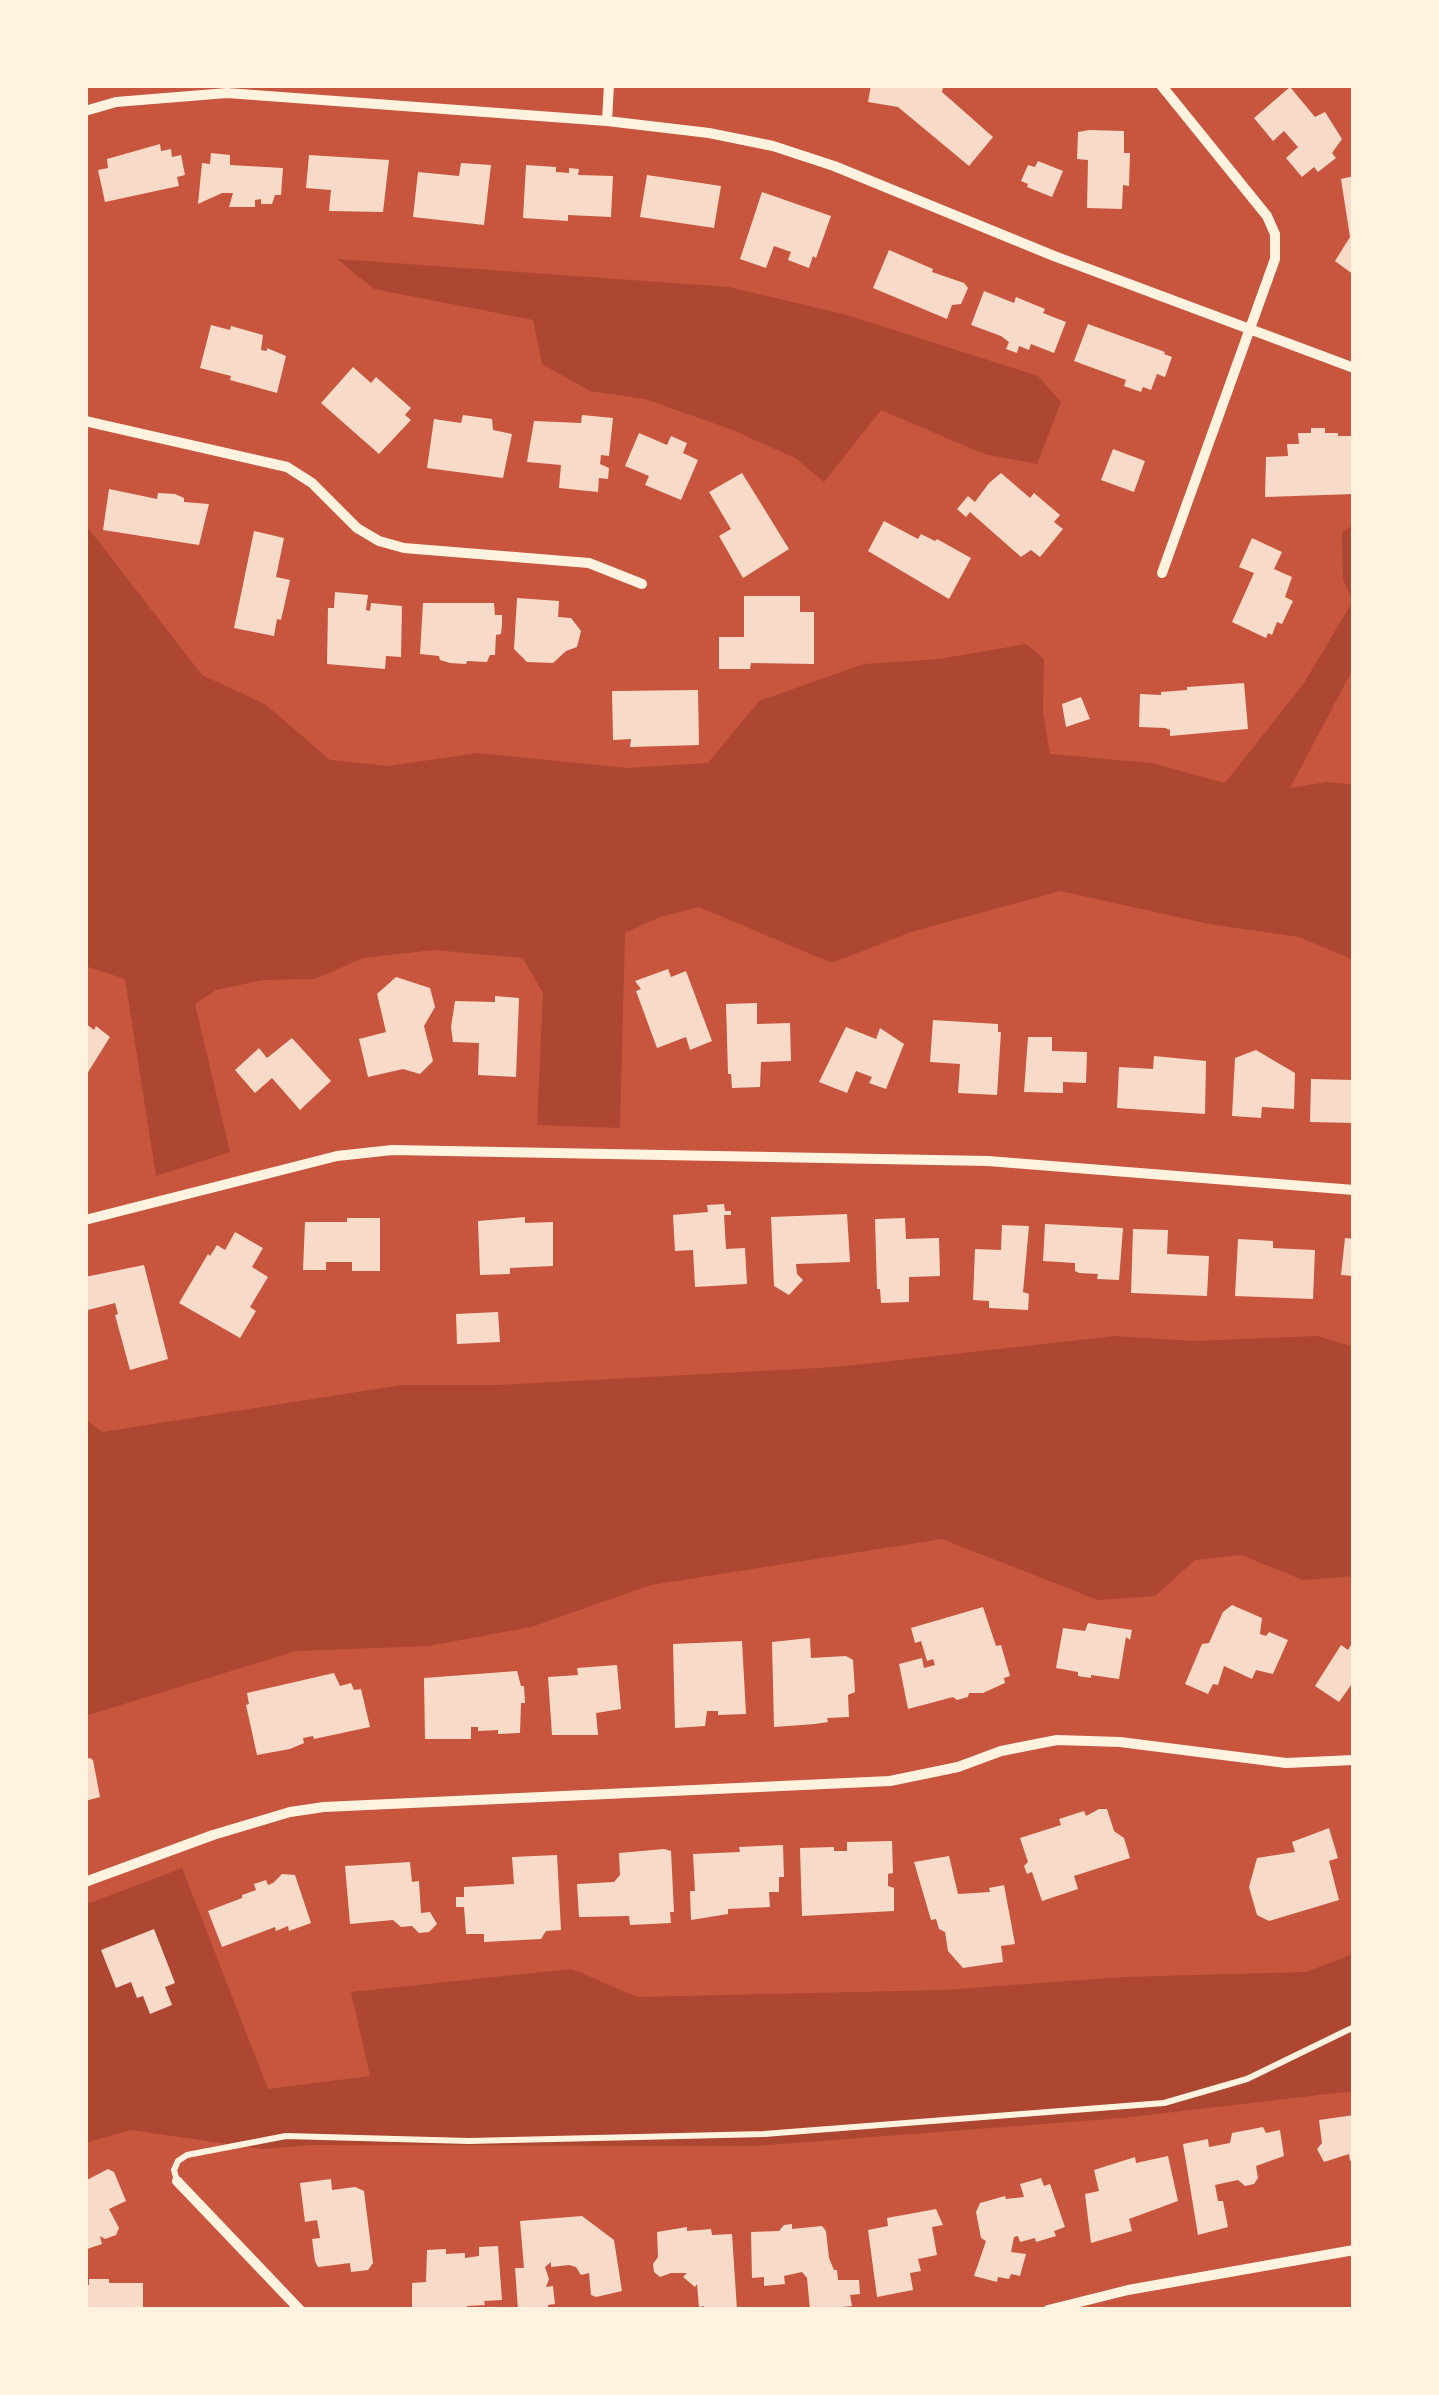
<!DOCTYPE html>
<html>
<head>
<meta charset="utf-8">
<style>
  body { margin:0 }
  #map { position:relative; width:1439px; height:2395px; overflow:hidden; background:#c8553d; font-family:"DejaVu Sans",sans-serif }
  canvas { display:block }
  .frame { position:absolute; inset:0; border:88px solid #fff3e0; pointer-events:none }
</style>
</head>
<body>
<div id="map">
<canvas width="1439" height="2395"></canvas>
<div class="frame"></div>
</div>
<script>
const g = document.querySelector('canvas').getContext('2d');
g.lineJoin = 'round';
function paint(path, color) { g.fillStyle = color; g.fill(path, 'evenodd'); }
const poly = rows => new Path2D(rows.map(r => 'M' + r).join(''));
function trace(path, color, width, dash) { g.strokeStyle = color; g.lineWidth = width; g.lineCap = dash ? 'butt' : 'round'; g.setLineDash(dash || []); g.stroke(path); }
const green = poly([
  [337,259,729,287,847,315,1038,376,1061,402,1037,464,984,454,881,410,824,482,795,458,730,429,645,399,590,391,542,364,533,320,374,289],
  [85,524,202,675,265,704,330,760,388,766,478,753,628,768,708,763,759,701,864,664,939,659,1026,644,1044,659,1043,712,1050,754,1151,763,1225,783,1304,683,1353,601,1343,580,1342,533,1354,524,1354,667,1290,788,1327,782,1354,785,1354,960,1299,937,1209,924,1060,891,911,932,832,963,699,907,660,917,625,933,620,1128,537,1125,543,993,523,958,434,950,363,958,315,979,264,980,216,990,195,1004,230,1152,156,1176,125,979,85,966],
  [1115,1336,1194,1341,1317,1336,1354,1347,1354,1576,1303,1580,1241,1555,1195,1560,1155,1596,1098,1600,942,1539,651,1585,531,1627,428,1646,296,1651,85,1716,85,1419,102,1432,402,1385,498,1385,837,1367],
  [182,1868,268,2089,370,2076,351,1992,572,1969,637,1997,943,1990,1124,1977,1306,1972,1354,1954,1354,2091,1122,2118,755,2146,313,2145,262,2149,131,2130,85,2143,85,1905]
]);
const building = poly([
  [871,85,939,85,943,88,942,92,993,137,969,166,898,107,868,102],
  [1290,87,1315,117,1325,112,1342,139,1332,153,1336,158,1318,172,1314,167,1302,177,1286,158,1298,147,1284,131,1273,141,1254,118],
  [1089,130,1124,131,1124,153,1130,153,1129,186,1123,185,1122,209,1087,208,1088,160,1077,159,1078,132],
  [160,144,161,151,171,149,172,157,181,155,185,175,177,177,179,186,105,202,98,170,108,168,107,159],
  [211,153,230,155,230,165,283,168,281,195,275,195,272,204,261,204,261,199,255,200,255,207,229,207,233,193,222,193,198,204,202,163,210,164],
  [309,155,389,160,383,212,329,211,331,190,306,188],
  [1038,161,1063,171,1052,197,1027,187,1028,184,1021,181,1028,165,1035,167],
  [461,163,491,165,484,225,413,217,418,172,459,176],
  [526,165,556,167,556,172,569,173,569,168,579,169,578,175,613,176,611,217,568,215,568,221,523,218],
  [647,175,721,186,714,228,640,217],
  [1354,176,1354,275,1335,261,1350,237,1341,179],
  [762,192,831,216,816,258,813,256,809,268,788,260,791,252,774,246,766,268,740,259],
  [889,250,933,269,932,272,964,283,968,288,961,304,952,305,947,319,873,288],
  [984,291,1014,303,1016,297,1045,309,1043,313,1066,322,1054,353,1031,344,1029,350,1019,346,1017,353,1006,349,1009,342,1001,336,971,325],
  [1088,324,1165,352,1164,354,1172,357,1165,377,1157,374,1151,390,1143,387,1141,392,1124,386,1126,380,1074,361],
  [211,325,230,330,231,326,263,335,261,350,267,351,267,348,286,356,277,393,230,380,231,376,200,368],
  [353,367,371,383,376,377,411,408,405,415,411,420,379,454,321,403],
  [463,415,492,419,493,430,512,434,503,478,427,468,434,419,461,423],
  [582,415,613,418,609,456,601,455,600,464,609,468,608,479,599,478,598,492,559,488,561,465,527,462,534,421,581,423],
  [1311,428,1325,428,1325,433,1338,433,1338,436,1354,436,1354,494,1265,497,1266,457,1288,456,1287,444,1299,444,1298,433,1311,433],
  [639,433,667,445,671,436,687,443,683,453,698,460,681,500,645,485,649,476,625,466],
  [1113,449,1145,461,1134,492,1101,480],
  [742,473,789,549,743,578,719,536,731,529,709,492],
  [1001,473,1030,498,1034,493,1060,515,1054,522,1063,529,1040,557,1031,550,1021,557,970,512,966,517,957,509,968,496,975,502,989,483],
  [109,489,157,499,158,493,175,494,184,498,184,502,209,504,199,545,103,530],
  [884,521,918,539,921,534,935,541,937,539,971,558,949,599,868,551],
  [254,531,284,538,276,577,290,580,281,620,277,619,274,636,234,628],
  [1252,538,1282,552,1274,569,1292,577,1285,597,1293,601,1282,624,1277,622,1272,635,1268,633,1266,638,1232,622,1254,573,1239,567],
  [335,592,368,595,366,610,370,611,371,603,402,606,401,657,386,656,385,669,327,664,328,608,334,608],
  [744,596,800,596,800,612,814,612,814,664,751,663,750,669,719,669,719,637,744,637],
  [517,598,559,601,558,617,571,618,581,631,577,647,566,651,553,663,527,662,514,649],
  [423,603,494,603,495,615,502,615,502,625,501,634,496,635,495,655,490,655,487,662,467,661,466,664,450,663,440,660,439,656,420,654],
  [1244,683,1248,729,1170,736,1170,730,1165,728,1139,727,1140,694,1161,695,1161,692,1187,690,1187,687],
  [698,690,699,745,630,747,631,739,613,740,612,691],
  [1081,697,1090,719,1066,727,1062,704],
  [668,969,671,977,686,971,712,1041,690,1050,686,1037,657,1048,636,991,641,989,635,981],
  [396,977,430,988,435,1007,424,1026,433,1061,420,1074,403,1069,368,1077,359,1039,386,1032,377,994],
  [495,996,519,998,516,1077,478,1075,479,1043,453,1042,451,1027,455,1001,495,1002],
  [757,1003,757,1024,790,1023,791,1061,761,1062,760,1087,732,1088,731,1074,728,1074,726,1004],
  [933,1020,998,1024,998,1032,1001,1032,997,1095,958,1093,960,1064,930,1062],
  [85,1023,94,1030,96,1026,110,1037,85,1077],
  [846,1027,876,1039,880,1028,904,1044,886,1089,869,1083,872,1077,856,1071,847,1093,819,1082],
  [1028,1037,1052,1037,1052,1051,1087,1052,1086,1083,1063,1082,1063,1093,1024,1092],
  [292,1038,331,1081,300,1110,272,1078,255,1093,235,1070,259,1048,267,1058],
  [1256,1050,1295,1073,1294,1109,1262,1107,1261,1118,1232,1116,1235,1058],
  [1154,1056,1206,1061,1205,1114,1117,1108,1119,1067,1153,1069],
  [1311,1079,1354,1080,1354,1123,1310,1122],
  [724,1204,725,1211,731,1211,731,1215,724,1215,726,1249,745,1248,747,1284,695,1287,693,1250,675,1251,673,1215,708,1212,707,1205],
  [847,1214,850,1262,796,1264,797,1274,803,1280,789,1295,774,1286,771,1217],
  [525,1217,525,1223,553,1222,553,1266,510,1268,510,1274,480,1275,478,1221],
  [347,1218,380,1218,380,1271,352,1271,352,1262,326,1262,326,1270,303,1270,305,1222,347,1222],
  [905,1218,906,1239,939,1238,940,1276,909,1277,909,1302,881,1303,880,1289,877,1289,875,1219],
  [1045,1224,1123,1228,1119,1280,1097,1279,1098,1274,1079,1273,1075,1271,1075,1263,1043,1261],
  [1002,1225,1029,1226,1023,1292,1029,1294,1028,1310,989,1308,989,1301,973,1300,975,1249,1001,1250],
  [1133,1229,1168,1230,1167,1254,1209,1256,1207,1296,1131,1293],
  [235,1232,263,1248,252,1267,268,1277,250,1307,256,1311,240,1338,179,1303,208,1254,210,1256,217,1245,225,1250],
  [1345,1238,1354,1239,1354,1276,1341,1275],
  [1238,1239,1273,1241,1273,1248,1315,1250,1313,1299,1235,1296],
  [144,1265,168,1359,130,1370,115,1315,118,1314,115,1303,88,1310,85,1277],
  [498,1312,500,1342,457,1344,456,1314],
  [1232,1605,1262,1618,1260,1634,1266,1636,1269,1632,1288,1640,1273,1674,1256,1670,1252,1679,1224,1666,1218,1685,1213,1684,1208,1694,1185,1684,1202,1644,1209,1643,1223,1612],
  [983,1607,996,1646,1001,1645,1010,1676,1004,1678,1005,1683,983,1693,969,1693,968,1697,957,1700,953,1697,908,1709,899,1664,922,1658,924,1668,935,1665,933,1659,927,1661,921,1641,915,1643,911,1628],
  [1088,1623,1132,1630,1130,1640,1126,1637,1119,1679,1091,1675,1091,1678,1078,1676,1078,1672,1056,1668,1063,1628,1085,1631],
  [810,1638,811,1658,846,1656,853,1660,855,1692,848,1695,849,1717,827,1718,828,1722,815,1724,774,1727,772,1642],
  [1354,1640,1354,1681,1339,1702,1315,1686,1341,1645,1348,1650],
  [742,1641,746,1714,718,1715,718,1711,707,1711,705,1726,675,1728,673,1644],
  [617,1665,621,1709,596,1713,598,1735,552,1735,548,1677,578,1675,577,1668],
  [517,1671,521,1686,524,1686,525,1703,521,1703,520,1733,498,1734,498,1730,478,1731,478,1727,471,1727,471,1739,425,1739,424,1678],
  [334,1673,340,1686,351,1683,354,1690,361,1689,370,1727,314,1739,313,1736,303,1738,304,1743,290,1749,257,1755,246,1705,249,1704,247,1693],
  [90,1758,93,1760,100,1797,85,1801,85,1759],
  [1099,1809,1107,1809,1114,1831,1124,1838,1130,1858,1074,1876,1078,1889,1042,1901,1032,1872,1027,1874,1024,1866,1028,1862,1020,1838,1061,1825,1059,1819,1084,1811,1086,1816],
  [1329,1828,1338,1858,1329,1861,1339,1900,1269,1921,1257,1915,1249,1887,1257,1858,1295,1852,1292,1842],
  [892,1841,893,1873,888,1874,888,1886,894,1888,894,1911,802,1916,800,1848,834,1847,834,1851,847,1851,847,1842],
  [783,1845,784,1877,779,1877,779,1892,769,1892,770,1907,728,1909,728,1914,691,1920,690,1891,695,1891,693,1854,740,1852,739,1847],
  [664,1849,671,1851,674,1912,670,1912,671,1923,630,1925,629,1916,579,1917,577,1884,614,1882,620,1875,619,1853],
  [557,1855,561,1930,546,1931,541,1939,484,1942,484,1934,466,1934,464,1907,456,1907,456,1897,464,1897,464,1887,514,1884,512,1857],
  [949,1856,958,1894,990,1892,989,1888,1004,1885,1015,1944,1001,1946,1003,1962,963,1968,948,1951,945,1932,939,1929,936,1919,931,1920,914,1862],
  [410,1862,412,1882,419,1881,421,1913,430,1912,437,1924,429,1932,419,1933,412,1926,401,1927,393,1920,350,1924,345,1866],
  [282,1874,295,1875,311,1923,289,1931,288,1926,276,1931,275,1927,222,1947,208,1911,242,1898,242,1895,256,1890,254,1884,266,1880,268,1885,273,1883],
  [154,1929,175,1983,165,1987,172,2005,150,2014,143,1996,137,1998,131,1982,116,1988,101,1950],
  [1354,2115,1354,2162,1350,2161,1349,2154,1324,2162,1317,2149,1322,2143,1319,2120],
  [1263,2127,1266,2133,1280,2130,1284,2156,1256,2166,1258,2178,1254,2184,1245,2186,1238,2180,1215,2185,1218,2201,1223,2201,1228,2227,1198,2235,1183,2144,1208,2139,1209,2147,1230,2143,1232,2133],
  [1168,2156,1178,2201,1129,2219,1132,2231,1091,2243,1085,2194,1099,2191,1094,2170,1135,2157,1136,2163],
  [108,2169,114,2172,126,2201,109,2209,119,2228,116,2235,105,2239,100,2236,102,2244,87,2249,85,2181],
  [1041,2178,1044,2186,1050,2184,1065,2227,1054,2231,1056,2236,1036,2242,1035,2238,1020,2242,1018,2236,1014,2237,1011,2252,1026,2254,1020,2276,1011,2274,1009,2279,998,2277,997,2282,974,2276,986,2241,981,2238,976,2212,980,2203,1005,2196,1006,2199,1024,2197,1020,2184],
  [331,2179,332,2190,355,2187,364,2191,373,2263,368,2270,351,2272,350,2263,318,2267,315,2261,312,2239,320,2238,317,2220,305,2222,300,2183],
  [936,2209,943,2225,932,2227,937,2255,918,2259,921,2271,910,2273,913,2290,877,2297,868,2230,888,2226,887,2218],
  [582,2216,614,2240,622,2291,596,2297,591,2295,589,2273,581,2275,576,2267,569,2265,551,2267,551,2262,545,2267,549,2279,546,2287,553,2286,555,2304,548,2305,548,2310,518,2310,515,2268,524,2268,520,2221],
  [792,2224,792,2229,822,2226,826,2231,829,2258,834,2270,837,2270,838,2280,859,2280,860,2294,850,2295,852,2306,810,2310,807,2278,802,2272,784,2276,785,2284,764,2286,764,2277,752,2278,751,2232,779,2231,784,2225],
  [687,2227,687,2231,711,2229,712,2235,732,2234,737,2310,704,2310,704,2306,699,2307,697,2284,695,2287,683,2277,687,2273,671,2273,660,2277,654,2272,653,2264,658,2257,657,2232],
  [498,2246,502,2300,484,2301,485,2305,467,2306,467,2310,412,2310,412,2283,426,2282,427,2250,446,2249,446,2254,465,2253,465,2258,479,2256,479,2247],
  [89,2279,109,2279,109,2283,143,2283,143,2310,85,2310,85,2285,89,2285]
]);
const service = poly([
  [177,2181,174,2170,178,2161,187,2155,286,2136,469,2141,764,2134,1164,2103,1247,2079,1354,2027]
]);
const minor = poly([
  [1161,85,1267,216,1275,234,1275,259,1162,573],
  [85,111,116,102,227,93,607,121,709,133,773,146,834,166,1054,256,1354,368],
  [607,121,609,85],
  [85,421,287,467,312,483,357,528,379,541,404,548,589,563,642,584],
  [85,1220,337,1156,392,1150,988,1161,1354,1190],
  [85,1882,213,1835,290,1812,324,1807,890,1781,958,1767,1001,1751,1057,1740,1120,1742,1286,1763,1354,1760],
  [177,2181,300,2310],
  [1048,2310,1128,2290,1354,2250]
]);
paint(green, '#ae4732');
paint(building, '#f7dbc8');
trace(service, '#fff3e0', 6);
trace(minor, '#fff3e0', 10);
</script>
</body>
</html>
